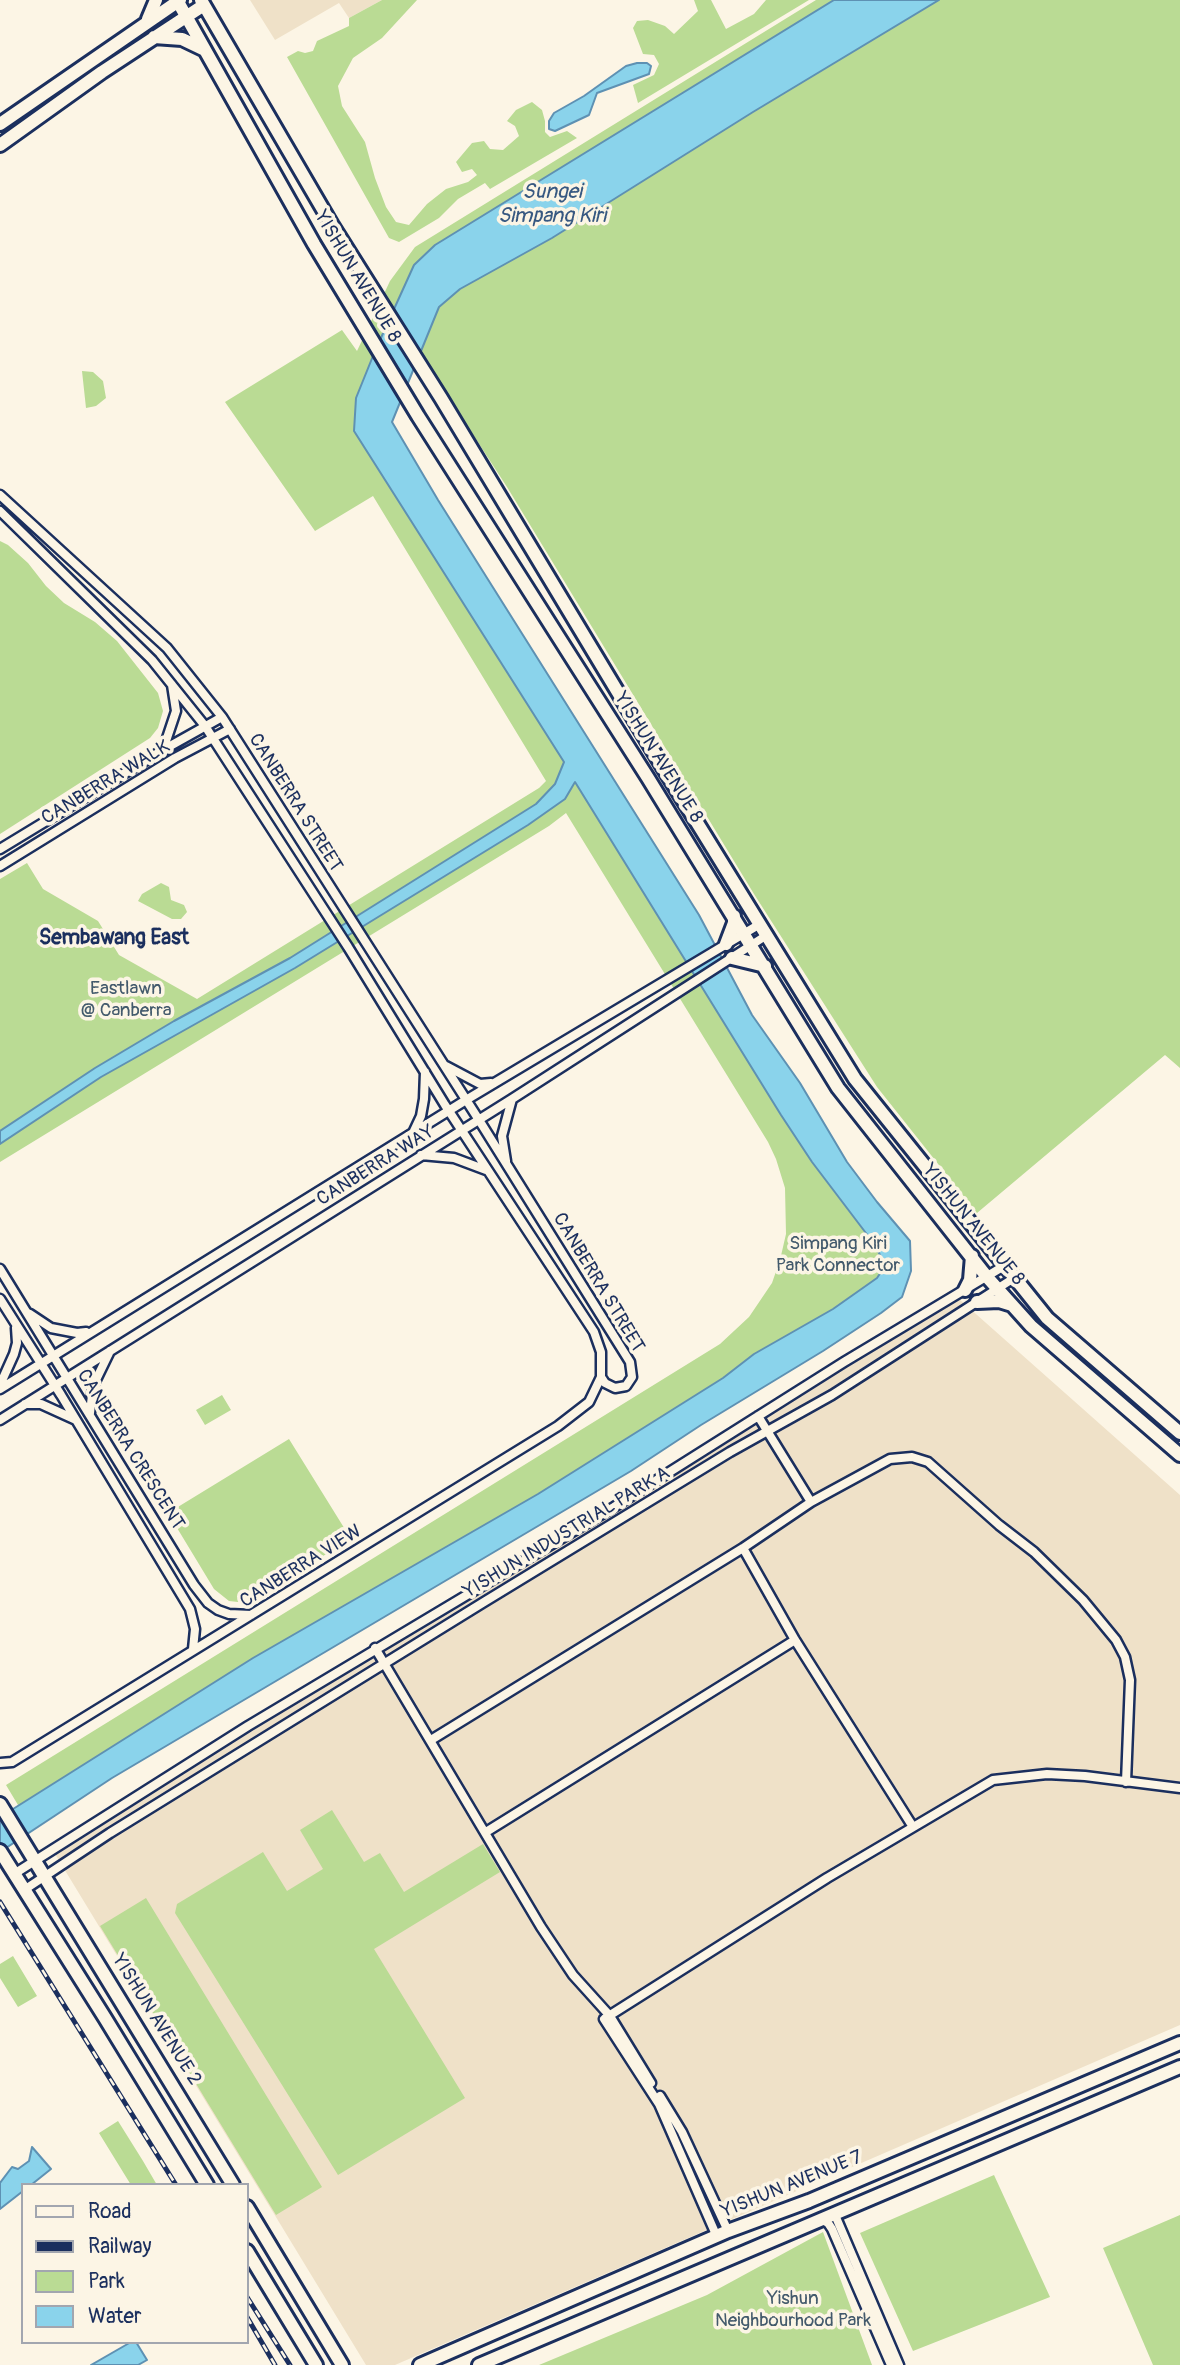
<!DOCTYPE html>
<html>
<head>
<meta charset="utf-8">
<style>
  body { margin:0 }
  #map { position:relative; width:1180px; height:2365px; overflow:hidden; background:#fcf5e5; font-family:Pangolin,sans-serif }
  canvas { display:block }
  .legend { position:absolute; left:21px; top:2183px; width:228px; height:161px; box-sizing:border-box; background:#fcf5e5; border:2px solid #a2a6af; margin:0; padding:9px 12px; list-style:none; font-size:21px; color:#1b2f5e }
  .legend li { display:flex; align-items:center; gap:14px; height:35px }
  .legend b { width:35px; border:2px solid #a2a6af }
</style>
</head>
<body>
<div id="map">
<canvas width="1180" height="2365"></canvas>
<ul class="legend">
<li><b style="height:9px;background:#fcf5e5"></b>Road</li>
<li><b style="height:9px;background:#1b2f5e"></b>Railway</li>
<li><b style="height:19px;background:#badb94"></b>Park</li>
<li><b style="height:19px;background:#8ad3eb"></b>Water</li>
</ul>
</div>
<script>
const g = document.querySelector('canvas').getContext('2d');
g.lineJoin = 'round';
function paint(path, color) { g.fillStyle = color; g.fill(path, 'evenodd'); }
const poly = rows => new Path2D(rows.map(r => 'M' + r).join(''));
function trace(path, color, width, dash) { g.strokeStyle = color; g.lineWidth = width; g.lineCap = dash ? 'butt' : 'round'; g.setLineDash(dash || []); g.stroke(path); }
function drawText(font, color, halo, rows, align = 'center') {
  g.font = font + ' Pangolin,sans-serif'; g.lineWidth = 7; g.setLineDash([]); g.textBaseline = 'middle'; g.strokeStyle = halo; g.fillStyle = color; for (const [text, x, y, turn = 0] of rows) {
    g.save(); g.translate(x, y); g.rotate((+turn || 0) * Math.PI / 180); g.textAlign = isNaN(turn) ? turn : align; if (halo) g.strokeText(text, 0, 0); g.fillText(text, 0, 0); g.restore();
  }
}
const built = poly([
  [250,0,382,0,349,18,339,3,275,40],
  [950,1291,1180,1495,1180,2025,395,2365,366,2365,52,1849]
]);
const green = poly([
  [382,0,417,0,382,38,353,58,338,86,342,106,365,142,375,178,386,207,396,222,409,225,427,204,446,189,468,182,477,175,472,169,462,172,456,162,472,143,484,141,490,149,503,150,519,136,515,126,507,121,516,110,532,102,542,110,545,121,545,132,550,137,567,131,577,138,490,189,485,183,458,199,439,218,399,242,389,238,287,57,298,51,305,53,313,51,317,41,349,26,349,18],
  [694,0,711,0,726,29,754,14,766,0,809,0,638,103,633,85,654,75,659,64,654,55,643,54,633,28,637,21,648,20,665,26,674,34,698,11],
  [816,0,879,0,429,270,380,441,896,1243,890,1289,27,1820,6,1785,720,1344,749,1317,772,1283,780,1260,786,1234,785,1188,776,1159,768,1142,566,813,549,826,0,1162,0,879,27,863,43,889,98,921,119,955,197,999,539,788,546,781,373,496,315,531,225,402,342,330,357,351,390,281,415,247],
  [939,0,1180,0,1180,1068,1165,1055,977,1213,877,1087,754,894,507,487,420,353,439,307,460,289,552,238,753,112],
  [82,371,93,372,103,381,106,398,96,406,86,408],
  [0,541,8,545,28,563,46,586,64,603,95,622,117,641,158,693,163,711,158,728,150,738,0,834],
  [161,883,169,887,171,900,184,905,187,912,181,919,172,919,138,901,142,894],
  [222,1395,231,1410,205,1425,196,1410],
  [289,1439,351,1539,254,1598,238,1602,229,1601,214,1589,168,1513],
  [332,1810,364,1862,380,1853,404,1892,483,1844,500,1872,374,1949,465,2098,338,2175,175,1913,177,1904,263,1852,287,1891,323,1869,300,1830],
  [146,1898,322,2187,276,2215,100,1926],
  [13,1956,37,1996,18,2007,0,1978,0,1964],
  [118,2121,143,2161,157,2185,131,2185,99,2133],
  [994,2175,1050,2297,913,2351,860,2233],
  [1180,2215,1180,2365,1153,2365,1103,2248],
  [823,2232,872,2365,539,2365,707,2295]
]);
const water = poly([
  [834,0,939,0,753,112,552,238,460,289,439,307,392,422,438,500,699,915,752,1015,800,1083,847,1162,877,1202,910,1241,911,1271,902,1297,881,1313,823,1351,701,1425,631,1471,112,1778,0,1852,0,1818,13,1809,253,1658,538,1494,723,1378,754,1354,833,1309,877,1278,883,1269,883,1261,875,1245,812,1162,781,1115,575,782,565,799,528,825,295,968,101,1077,0,1144,0,1131,95,1068,174,1021,290,958,536,804,555,784,564,762,354,431,356,398,375,351,414,265,435,245,834,0],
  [637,63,647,63,651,66,649,74,597,93,589,115,555,131,549,129,549,121,554,113,584,96,626,66,637,63],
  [32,2147,51,2169,31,2185,23,2185,23,2191,0,2209,0,2183,12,2167,18,2169,29,2161,32,2147],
  [131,2342,136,2342,147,2360,138,2365,91,2365,131,2342]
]);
const minor = poly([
  [0,495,167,648,222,717,479,1120,630,1362,632,1377,626,1386,615,1388,605,1383,601,1377,601,1352,594,1332,445,1105,348,947,205,726,152,660,0,511],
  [163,750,176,711,172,685],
  [0,849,163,750,222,717],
  [0,866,175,758,230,729],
  [446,1066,480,1084,491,1083],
  [413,1133,421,1116,424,1099,425,1072],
  [421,1155,454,1158,486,1170],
  [506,1161,502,1136,512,1099],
  [0,1269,194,1585,208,1603,218,1610,229,1614,251,1615],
  [0,1299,61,1395,190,1609,195,1629,193,1649],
  [30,1314,51,1328,77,1333,86,1332],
  [0,1385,14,1354,17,1343,16,1328],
  [0,1389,466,1100,760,924],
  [25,1404,41,1404,74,1419],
  [90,1413,93,1386,110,1351],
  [758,1416,811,1502],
  [0,1420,512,1099,767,935],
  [743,1548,795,1640,913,1827],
  [375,1648,541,1927,573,1975,610,2016,651,2083],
  [431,1740,743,1548,811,1502,890,1459,912,1457,928,1462,999,1525,1034,1552,1083,1600,1116,1640,1125,1657,1130,1680,1126,1782],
  [0,1763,12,1762,558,1426,589,1402,601,1377],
  [486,1832,795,1640],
  [14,1874,248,1726,614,1507,844,1362,1004,1266],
  [24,1890,110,1833,484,1602,730,1452,832,1395,1014,1278],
  [660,2096,682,2132,728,2231],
  [835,2215,899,2365],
  [823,2220,828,2223,832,2229,891,2365],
  [717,2237,659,2104,604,2019,827,1878,993,1780,1047,1774,1085,1776,1180,1788]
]);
const primary = poly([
  [177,0,314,244,418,416,648,778,838,1088,987,1277,1031,1326,1180,1455],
  [201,0,332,225,441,398,664,769,855,1079,1047,1318,1180,1433],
  [148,19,156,0],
  [154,37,182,39,205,50],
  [0,124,180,0],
  [0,145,102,72,204,5],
  [726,944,734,923,734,916],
  [732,958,765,966],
  [965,1290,970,1280,972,1256],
  [977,1302,999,1301,1012,1305],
  [0,1804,233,2185],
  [0,1851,105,2018,207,2185],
  [247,2207,342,2365],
  [247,2251,316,2365],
  [420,2365,728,2231,809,2201,1180,2043],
  [479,2365,1180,2067]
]);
const rail = poly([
  [0,1902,176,2185],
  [247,2297,290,2365],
  [247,2317,275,2365]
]);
const streetNames = [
  ["YISHUN AVENUE 8",357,277,59],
  ["YISHUN AVENUE 8",658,758,58],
  ["CANBERRA WALK",106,783,-31],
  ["CANBERRA STREET",295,803,58],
  ["CANBERRA WAY",376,1166,-32],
  ["YISHUN AVENUE 8",973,1225,51],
  ["CANBERRA STREET",598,1283,59],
  ["CANBERRA CRESCENT",130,1450,58],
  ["YISHUN INDUSTRIAL PARK A",567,1533,-31],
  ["CANBERRA VIEW",301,1567,-32],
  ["YISHUN AVENUE 2",156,2020,58],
  ["YISHUN AVENUE 7",792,2185,-22]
];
const parkNames = [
  ["Eastlawn",126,989],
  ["@ Canberra",126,1011],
  ["Simpang Kiri",838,1244],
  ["Park Connector",838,1266],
  ["Yishun",793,2299],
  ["Neighbourhood Park",793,2321]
];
const waterNames = [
  ["Sungei",552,193],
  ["Simpang Kiri",552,217]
];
const neighbourhoodNames = [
  ["Sembawang East",114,939]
];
paint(built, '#efe1c8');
paint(green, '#badb94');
paint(water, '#8ad3eb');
trace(water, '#5e91b3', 2);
trace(minor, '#1b2f5e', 13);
trace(primary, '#1b2f5e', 18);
trace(minor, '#fcf5e5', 8);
trace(primary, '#fcf5e5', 12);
trace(rail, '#1b2f5e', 5);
trace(rail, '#fcf5e5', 2.5, [8]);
drawText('19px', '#1b2f5e', '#fcf5e5', streetNames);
drawText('19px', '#435a6c', '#fcf5e5', parkNames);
drawText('italic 21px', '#375881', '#fcf5e5', waterNames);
drawText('bold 21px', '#1b2f5e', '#fcf5e5', neighbourhoodNames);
</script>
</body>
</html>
